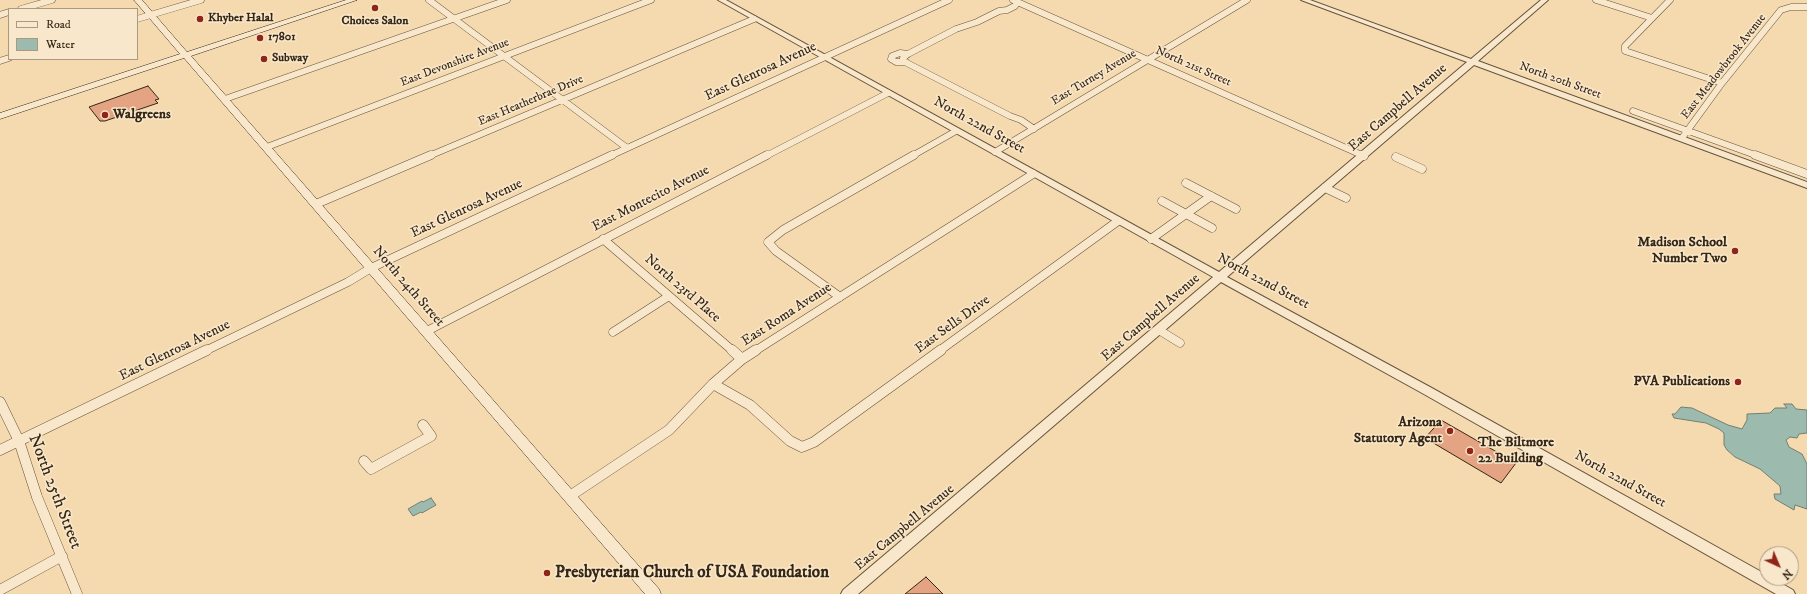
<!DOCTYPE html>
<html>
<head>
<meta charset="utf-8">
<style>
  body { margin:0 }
  #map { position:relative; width:1807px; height:594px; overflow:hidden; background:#f6daaf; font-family:"IM FELL DW Pica",serif }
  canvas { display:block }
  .legend { position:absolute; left:8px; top:8px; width:130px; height:52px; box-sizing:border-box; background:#f9e7cb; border:1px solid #ab9a83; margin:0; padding:5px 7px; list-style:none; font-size:12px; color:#352716 }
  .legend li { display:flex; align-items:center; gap:8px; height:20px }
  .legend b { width:20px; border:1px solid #ab9a83 }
  .north { position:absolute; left:1759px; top:546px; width:40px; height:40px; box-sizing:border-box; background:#f9e7cb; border:1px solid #ab9a83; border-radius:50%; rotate:136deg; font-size:11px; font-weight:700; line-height:16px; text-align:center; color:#352716 }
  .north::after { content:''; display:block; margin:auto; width:14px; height:18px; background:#8f2418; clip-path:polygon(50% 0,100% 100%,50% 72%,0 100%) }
</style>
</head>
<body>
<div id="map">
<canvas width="1807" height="594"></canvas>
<ul class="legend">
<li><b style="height:5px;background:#f9e7cb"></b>Road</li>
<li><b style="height:11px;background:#9dbaae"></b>Water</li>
</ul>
<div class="north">N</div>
</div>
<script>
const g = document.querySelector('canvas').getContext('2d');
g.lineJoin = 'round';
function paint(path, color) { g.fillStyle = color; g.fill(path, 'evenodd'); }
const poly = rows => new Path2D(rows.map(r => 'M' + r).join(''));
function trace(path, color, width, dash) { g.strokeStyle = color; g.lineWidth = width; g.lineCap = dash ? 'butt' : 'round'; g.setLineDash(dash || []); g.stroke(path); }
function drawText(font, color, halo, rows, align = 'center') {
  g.font = font + ' "IM FELL DW Pica",serif'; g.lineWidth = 3; g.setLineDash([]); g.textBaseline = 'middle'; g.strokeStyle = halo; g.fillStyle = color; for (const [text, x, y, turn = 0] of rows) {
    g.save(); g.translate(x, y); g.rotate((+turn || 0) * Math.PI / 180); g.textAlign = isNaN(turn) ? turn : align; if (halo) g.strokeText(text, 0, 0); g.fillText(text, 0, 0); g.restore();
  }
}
const water = poly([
  [1784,404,1792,404,1796,409,1807,410,1807,433,1799,434,1797,438,1790,437,1786,440,1789,447,1802,454,1807,464,1807,509,1795,505,1794,510,1775,499,1774,494,1781,494,1780,486,1760,469,1735,457,1727,450,1724,445,1724,433,1719,429,1706,423,1674,418,1672,414,1675,414,1681,407,1692,408,1728,425,1742,429,1747,420,1747,414,1770,413,1775,408,1787,408,1784,404],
  [431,498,436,505,422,513,421,512,413,516,408,509,422,501,423,502,431,498]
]);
const building = poly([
  [148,86,159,99,155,100,158,103,105,121,100,121,89,107,148,86],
  [1441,420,1516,463,1501,483,1425,438,1441,420],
  [926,577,943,594,905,594,926,577]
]);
const minorFar2 = poly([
  [429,0,627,148],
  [1013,0,1364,156],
  [1596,0,1652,18],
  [1670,0,1625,46,1625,51,1722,83],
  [1017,2,1015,6,1007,10,999,11,977,22,956,29,908,54,903,58,903,61,1010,116,1021,120,1034,129],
  [21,9,52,0],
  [0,15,9,12],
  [137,19,201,0],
  [0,61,9,58],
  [906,62,896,62,891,59,892,56,900,53,908,54],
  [225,99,507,0],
  [1633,111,1758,156],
  [1682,138,1722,83,1781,10,1791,7,1807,7],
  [267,147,651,0],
  [995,152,1247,0],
  [429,156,754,19],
  [610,156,949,0],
  [766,156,888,93],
  [912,156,956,131]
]);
const minorFar1 = poly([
  [1362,155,1364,156],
  [1755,155,1807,174],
  [1396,157,1422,169],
  [1186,183,1236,209],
  [1325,188,1346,198],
  [1162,201,1212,228],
  [316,204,431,155],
  [603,239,733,351],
  [1151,239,1211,196],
  [840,297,776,251,768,242,783,230,914,155],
  [1159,330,1180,343],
  [427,331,767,155],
  [613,332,669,296],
  [205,351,348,282,371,268,612,155],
  [755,351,1033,174],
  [939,351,1118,221]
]);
const minor = poly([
  [732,350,742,359],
  [713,384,750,405,790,441,802,447,814,442,941,350],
  [0,402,19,441,37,497,77,594],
  [0,450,207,350],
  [364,461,371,469,431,436,423,425],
  [570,496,669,430,713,384,742,359,756,350],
  [0,590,62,556]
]);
const tertiary = poly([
  [718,0,726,0,1219,272,1467,62,1301,0,1310,0,1471,59,1541,0,1548,0,1478,61,1807,182,1807,188,1474,65,1227,277,1430,387,1767,575,1767,578,1772,578,1793,590,1795,594,1776,594,1422,393,1221,282,858,594,841,594,843,590,1213,277,718,0]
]);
const secondary = poly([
  [134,0,142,0,187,52,346,0,357,0,191,56,659,589,661,594,645,594,184,58,0,119,0,113,180,54,134,0]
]);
const markers = [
  [375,8,4,"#8f2418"],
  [200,19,4,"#8f2418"],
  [260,38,4,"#8f2418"],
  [264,59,4,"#8f2418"],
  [105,115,4,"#8f2418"],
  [1735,251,4,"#8f2418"],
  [1738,382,4,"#8f2418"],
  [1450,431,4,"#8f2418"],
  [1470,451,4,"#8f2418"],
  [547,573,4,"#8f2418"]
];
const farPoinames = [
  ["Khyber Halal",208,19],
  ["Choices Salon",375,22,"center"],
  ["17801",268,38],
  ["Subway",272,59]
];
const farStreetnames = [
  ["East Devonshire Avenue",455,63,-21],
  ["North 21st Street",1193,67,24],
  ["East Meadowbrook Avenue",1724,67,-52],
  ["East Turney Avenue",1094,78,-31],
  ["North 20th Street",1560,81,20],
  ["East Heatherbrae Drive",531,101,-23]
];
const streetNames = [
  ["East Glenrosa Avenue",761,72,-25],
  ["East Campbell Avenue",1398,108,-41],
  ["North 22nd Street",979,126,29],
  ["East Montecito Avenue",651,199,-27],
  ["East Glenrosa Avenue",467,209,-25],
  ["North 22nd Street",1263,282,28],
  ["North 24th Street",408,287,49],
  ["North 23rd Place",682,289,41],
  ["East Roma Avenue",787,315,-33],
  ["East Campbell Avenue",1151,318,-41],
  ["East Sells Drive",953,325,-36],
  ["East Glenrosa Avenue",175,351,-26],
  ["North 22nd Street",1620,480,29],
  ["East Campbell Avenue",905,528,-40]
];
const poiNames = [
  ["Walgreens",113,115,"left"],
  ["Madison School",1727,243],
  ["Number Two",1727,259],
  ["PVA Publications",1730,382],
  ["Arizona",1442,423],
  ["Statutory Agent",1442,439],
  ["The Biltmore",1478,443,"left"],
  ["22 Building",1478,459,"left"]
];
const nearStreetnames = [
  ["North 25th Street",54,492,69]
];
const nearPoinames = [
  ["Presbyterian Church of USA Foundation",555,573]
];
paint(water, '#9dbaae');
trace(water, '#737f71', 1);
paint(building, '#e4a383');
trace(building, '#352716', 1);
trace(minorFar2, '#65543c', 7);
trace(minorFar1, '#65543c', 9);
trace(minor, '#65543c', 11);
trace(tertiary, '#65543c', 2);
trace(secondary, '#352716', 1);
trace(minorFar2, '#f9e7cb', 6);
trace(minorFar1, '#f9e7cb', 8);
trace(minor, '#f9e7cb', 10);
paint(tertiary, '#f9e7cb');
paint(secondary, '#f9e7cb');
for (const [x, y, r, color] of markers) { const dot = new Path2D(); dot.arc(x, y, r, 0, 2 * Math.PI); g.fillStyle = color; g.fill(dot); trace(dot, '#f9e7cb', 1.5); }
drawText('bold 12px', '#352716', '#f9e7cb', farPoinames, 'left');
drawText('12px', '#352716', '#f9e7cb', farStreetnames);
drawText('14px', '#352716', '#f9e7cb', streetNames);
drawText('bold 14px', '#352716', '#f9e7cb', poiNames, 'right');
drawText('17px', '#352716', '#f9e7cb', nearStreetnames);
drawText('bold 17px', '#352716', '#f9e7cb', nearPoinames, 'left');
</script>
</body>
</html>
